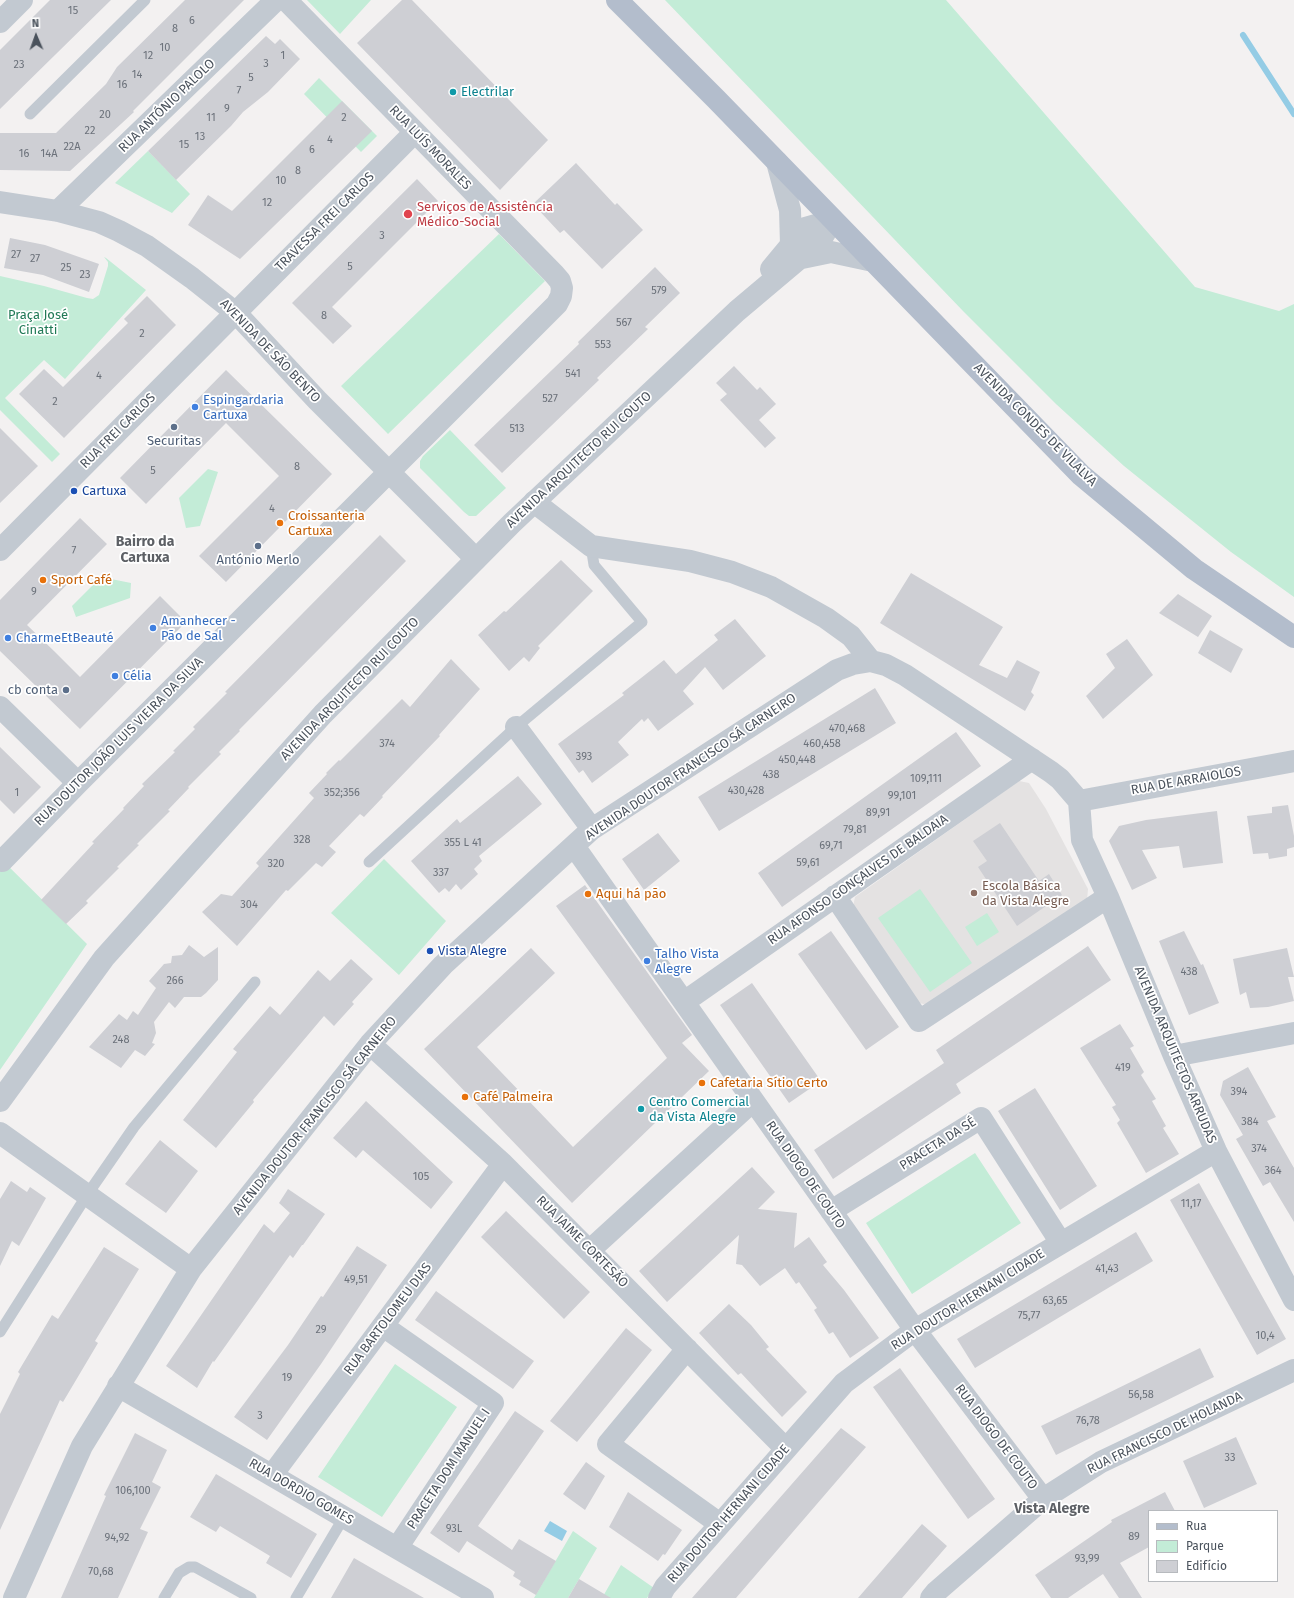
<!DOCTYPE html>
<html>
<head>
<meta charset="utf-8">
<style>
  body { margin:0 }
  #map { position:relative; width:1294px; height:1598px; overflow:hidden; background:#f3f1f1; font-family:"Fira Sans",sans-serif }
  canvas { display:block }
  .legend { position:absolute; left:1148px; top:1510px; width:130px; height:72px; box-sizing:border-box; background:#fff; border:1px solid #b7babe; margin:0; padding:5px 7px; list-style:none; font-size:12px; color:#4a525c }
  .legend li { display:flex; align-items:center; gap:8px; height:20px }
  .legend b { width:20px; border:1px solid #b7babe }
  .north { position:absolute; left:16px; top:16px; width:40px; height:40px; -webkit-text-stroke:3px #fff; paint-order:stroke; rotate:358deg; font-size:11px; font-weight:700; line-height:16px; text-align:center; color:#4a525c }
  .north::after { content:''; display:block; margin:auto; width:14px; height:18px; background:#4a525c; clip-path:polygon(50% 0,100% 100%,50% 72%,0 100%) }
</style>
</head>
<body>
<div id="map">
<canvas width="1294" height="1598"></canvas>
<ul class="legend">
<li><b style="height:5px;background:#b3bdcc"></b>Rua</li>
<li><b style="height:11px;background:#c3ecd7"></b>Parque</li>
<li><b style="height:11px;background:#cecfd4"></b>Edifício</li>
</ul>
<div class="north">N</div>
</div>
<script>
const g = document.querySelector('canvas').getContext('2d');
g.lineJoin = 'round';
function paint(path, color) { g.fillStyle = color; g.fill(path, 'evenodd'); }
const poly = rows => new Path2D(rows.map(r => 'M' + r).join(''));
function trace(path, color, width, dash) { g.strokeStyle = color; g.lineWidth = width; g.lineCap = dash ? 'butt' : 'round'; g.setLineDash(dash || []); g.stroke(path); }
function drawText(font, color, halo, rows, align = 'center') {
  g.font = font + ' "Fira Sans",sans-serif'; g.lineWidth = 3.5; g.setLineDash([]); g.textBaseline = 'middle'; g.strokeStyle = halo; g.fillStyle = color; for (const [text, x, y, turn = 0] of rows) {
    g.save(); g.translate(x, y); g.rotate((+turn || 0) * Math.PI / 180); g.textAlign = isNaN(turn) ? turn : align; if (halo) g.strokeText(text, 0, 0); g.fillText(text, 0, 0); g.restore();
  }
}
const education = poly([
  [1019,781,1029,783,1046,809,1088,889,1087,900,928,1005,919,1003,853,907,855,897]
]);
const green = poly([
  [307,0,371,0,340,34],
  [665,0,946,0,1195,287,1279,311,1294,304,1294,597,1231,552,1124,466,1056,404,963,311],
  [319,78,377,136,361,152,304,94],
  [148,151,190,194,172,213,115,183],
  [499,234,545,281,388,434,341,386],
  [104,257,106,258,146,290,65,379,44,360,5,398,60,454,52,462,0,410,0,276,44,286,87,298,93,299,99,295,108,266,108,262],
  [450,430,506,488,476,516,469,516,464,512,420,468,420,461,423,456],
  [208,469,218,472,200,526,186,528,179,498],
  [101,577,131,583,130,598,76,617,72,606],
  [0,858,87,944,0,1070],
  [384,859,446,921,399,975,331,913],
  [920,889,972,963,930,992,878,918],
  [987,913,999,932,977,946,965,927],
  [975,1153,1021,1223,912,1294,866,1223],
  [395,1364,457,1407,382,1517,318,1477],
  [573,1531,597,1548,568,1598,534,1598],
  [621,1565,654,1588,647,1598,602,1598]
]);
const water = poly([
  [550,1521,567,1531,562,1541,544,1531]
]);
const stream = poly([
  [1243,35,1294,114]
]);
const building = poly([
  [50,0,111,0,0,109,0,50],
  [185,0,244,0,133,111,134,112,70,171,0,170,0,133,56,133,106,84,117,67],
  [402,0,412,0,548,140,500,190,357,43],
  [266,36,275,44,280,39,300,59,268,92,243,112,231,126,176,180,148,151],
  [342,101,372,131,240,259,188,225,208,195,232,211],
  [576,163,615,205,617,203,643,230,602,269,564,230,560,233,533,204],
  [417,179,438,201,332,307,352,326,333,344,292,303],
  [10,238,45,245,99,264,89,292,43,275,4,268],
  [655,267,680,293,645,327,648,329,597,378,599,380,502,473,474,445,579,344,578,342],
  [147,296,176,325,64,438,19,394,44,369,63,387,128,323,124,319],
  [734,366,757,390,760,387,776,404,759,420,776,438,765,448,720,400,727,394,716,383],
  [226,370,332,474,226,582,199,556,279,476,226,423,146,504,120,478],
  [0,428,38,466,0,503],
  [80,518,107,544,27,625,54,651,80,677,160,596,186,622,80,729,0,651,0,600],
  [380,535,406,561,239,730,240,731,219,752,221,754,188,787,189,788,168,810,170,811,137,844,139,845,117,867,119,868,86,901,88,903,66,924,41,900,94,843,92,842,124,809,123,808,144,786,142,784,175,752,173,751,195,729,193,727,227,693,225,692],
  [561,560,593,591,538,646,540,648,529,662,524,657,509,671,478,635,504,611,506,612],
  [911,573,1003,627,979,665,1007,678,1017,660,1040,672,1031,692,1034,695,1025,711,880,623],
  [1178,594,1212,616,1198,637,1159,613],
  [735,619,766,656,723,690,705,667,683,691,694,704,658,731,648,718,644,722,642,719,618,742,629,755,592,783,583,770,579,773,558,744,624,695,622,693,664,660,676,674,718,640,714,635],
  [1210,630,1243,649,1231,673,1198,653],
  [1127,639,1153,675,1103,719,1086,696,1115,668,1106,654],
  [451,659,480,689,439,735,440,736,382,796,383,797,364,817,360,814,329,846,336,852,322,867,316,863,288,891,286,890,237,946,202,912,221,894,232,896,259,866,256,863,314,798,309,793,327,774,326,773,339,760,340,761,402,699,410,707],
  [875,688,896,723,719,831,698,797],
  [956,732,981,766,782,907,758,873],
  [0,747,41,787,14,814,0,800],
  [518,776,542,804,479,856,482,861,474,869,478,874,461,890,456,884,449,892,445,888,439,893,411,861,457,819,460,823],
  [1288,805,1294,836,1294,847,1287,849,1287,856,1269,859,1268,853,1253,854,1247,816,1272,813,1272,807],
  [1217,811,1223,863,1183,868,1179,846,1142,850,1157,878,1132,890,1109,841,1119,826,1146,820],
  [1000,823,1039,881,1049,874,1062,895,1017,926,978,867,987,861,973,841],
  [658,833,680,861,644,890,622,859],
  [585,885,692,1035,682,1043,709,1071,572,1203,424,1049,531,948,555,973,477,1047,573,1147,667,1058,556,906],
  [831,931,899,1027,866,1050,798,954],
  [1184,931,1201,965,1203,964,1219,1003,1189,1015,1159,941],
  [189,945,204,957,218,947,218,980,206,993,201,997,184,997,175,1008,169,1002,154,1022,156,1033,152,1043,155,1044,145,1056,135,1050,121,1068,89,1047,119,1014,127,1020,133,1011,138,1015,156,988,149,981,164,964,171,963,172,956,182,955],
  [1088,946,1111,980,956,1084,961,1093,833,1179,814,1150,944,1063,936,1050],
  [1287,948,1294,977,1288,977,1294,1001,1268,1007,1250,1008,1246,992,1240,995,1233,959],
  [351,959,373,979,352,1002,354,1004,334,1026,324,1016,253,1100,254,1102,216,1148,183,1120,237,1052,233,1049,270,1006,280,1015,318,970,330,981],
  [752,983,821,1081,789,1103,720,1005],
  [1120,1024,1134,1046,1130,1048,1144,1072,1141,1075,1156,1099,1152,1101,1166,1126,1163,1128,1179,1154,1146,1173,1117,1123,1120,1120,1112,1107,1116,1105,1080,1048],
  [1248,1067,1276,1117,1267,1121,1294,1168,1294,1222,1270,1182,1263,1186,1236,1139,1243,1135,1220,1095,1223,1081],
  [1035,1088,1097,1186,1060,1210,998,1111],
  [366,1101,453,1182,431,1209,363,1150,356,1158,333,1138],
  [160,1140,198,1171,166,1213,125,1184],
  [752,1167,775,1192,758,1209,797,1213,794,1248,809,1237,827,1262,823,1265,844,1290,879,1338,850,1358,833,1332,829,1334,814,1310,817,1308,799,1282,796,1284,785,1268,760,1286,742,1265,736,1264,739,1235,667,1302,639,1271],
  [11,1181,27,1192,30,1187,46,1198,19,1246,12,1241,0,1266,0,1199],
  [1199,1183,1286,1339,1257,1355,1170,1200],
  [288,1189,325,1214,303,1245,302,1245,293,1258,290,1255,214,1362,213,1361,197,1388,166,1366,264,1224,274,1233,290,1213,279,1203],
  [506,1211,590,1292,564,1319,481,1237],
  [1136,1232,1153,1261,975,1368,957,1339],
  [357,1246,387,1265,321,1364,267,1440,234,1417,288,1345,321,1296,323,1297],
  [104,1247,139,1269,95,1341,98,1343,63,1402,60,1400,0,1530,0,1414,20,1374,18,1372,52,1315,58,1319],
  [436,1291,534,1361,513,1389,415,1320],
  [729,1304,751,1325,769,1347,766,1349,807,1392,782,1417,741,1373,738,1375,699,1333],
  [626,1328,652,1350,577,1442,550,1421],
  [1200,1348,1214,1377,1056,1455,1041,1426],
  [900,1368,995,1499,968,1519,873,1387],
  [515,1411,544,1431,478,1526,512,1550,519,1539,556,1561,536,1595,519,1585,521,1581,513,1576,515,1572,467,1541,459,1553,430,1533],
  [841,1428,866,1447,736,1598,692,1598],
  [135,1433,167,1450,152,1482,161,1487,140,1529,148,1532,118,1598,61,1598,106,1496,104,1495],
  [1236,1437,1257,1484,1204,1508,1183,1461],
  [586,1462,605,1476,585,1510,563,1494],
  [216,1474,317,1534,291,1578,266,1563,270,1556,220,1526,216,1532,190,1517],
  [628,1492,682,1530,665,1555,663,1554,658,1561,609,1527],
  [1165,1492,1175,1511,1149,1511,1149,1547,1120,1563,1142,1598,1119,1598,1103,1574,1068,1598,1051,1598,1035,1575,1112,1522,1111,1520],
  [922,1524,947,1546,902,1598,858,1598],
  [354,1558,380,1573,424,1598,331,1598],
  [579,1579,611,1598,568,1598]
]);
const service = poly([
  [30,114,145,0],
  [369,862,516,727,642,622,594,565,591,546],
  [0,1332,87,1195,134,1127,255,982],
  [164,1598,179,1573,189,1567,195,1567,251,1598],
  [296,1598,344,1517]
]);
const minor = poly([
  [0,22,22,0],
  [0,202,58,211,99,222,119,231,147,246,192,278,236,313,317,400,476,559],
  [58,211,276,0],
  [534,502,591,546,690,561,732,572,771,587,826,618,851,636,871,661],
  [0,550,415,132],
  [0,707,78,783],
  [516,727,592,829],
  [1079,801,1082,840,1108,897,1174,1056,1216,1151,1294,1300],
  [1079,801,1294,761],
  [574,846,915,1330,1043,1499],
  [2,861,78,783,557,304,561,296,562,288,560,281,554,274,286,0],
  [835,896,919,1021,1108,897],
  [684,1002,1032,759],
  [370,1044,503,1164,786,1449],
  [1174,1056,1294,1033],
  [0,1133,191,1269],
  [831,1211,981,1118,1061,1243],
  [590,1250,753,1101],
  [383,1326,493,1403,397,1548],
  [687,1349,608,1444,720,1524],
  [118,1386,483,1598],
  [272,1475,503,1164],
  [14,1598,82,1446,191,1269,370,1044,443,965,592,829,837,670,853,664,871,661,886,665,905,675,1051,772,1060,779,1079,801],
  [659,1598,665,1587,844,1383,915,1330,1216,1151],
  [931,1598,936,1592,1043,1499,1101,1462,1294,1370]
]);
const tertiary = poly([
  [777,162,790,210,791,245],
  [802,258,831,252,873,261],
  [771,269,805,228,833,220],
  [0,1101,104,958,323,714,512,523,737,311,820,241,833,220]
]);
const primary = poly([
  [617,0,716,99,1081,475,1194,569,1294,637]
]);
const markers = [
  [453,92,4,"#0f9aa8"],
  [408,214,5,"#e0444e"],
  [195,407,4,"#3f7fe0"],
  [174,427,4,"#5c6f8a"],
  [74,491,4,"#1a4fb4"],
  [280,523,4,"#e8710a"],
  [258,546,4,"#5c6f8a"],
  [43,580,4,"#e8710a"],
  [153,628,4,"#3f7fe0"],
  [8,638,4,"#3f7fe0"],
  [115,676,4,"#3f7fe0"],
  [66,690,4,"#5c6f8a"],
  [974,893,4,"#8d6e63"],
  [588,894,4,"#e8710a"],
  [430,951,4,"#1a4fb4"],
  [647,961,4,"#3f7fe0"],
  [702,1083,4,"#e8710a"],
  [465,1097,4,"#e8710a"],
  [641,1109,4,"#0f9aa8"]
];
const numberNames = [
  ["15",73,11],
  ["6",192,21],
  ["8",175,29],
  ["10",165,48],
  ["12",148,56],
  ["1",283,56],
  ["3",266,64],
  ["23",19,65],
  ["14",137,75],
  ["5",251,78],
  ["16",122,85],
  ["7",239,91],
  ["9",227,109],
  ["20",105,115],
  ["11",211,118],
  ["2",344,118],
  ["22",90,131],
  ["13",200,137],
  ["4",330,140],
  ["15",184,145],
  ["22A",72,147],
  ["6",312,150],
  ["16",24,154],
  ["14A",49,154],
  ["8",298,171],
  ["10",281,181],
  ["12",267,203],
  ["3",382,236],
  ["27",16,255],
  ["27",35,259],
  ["5",350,267],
  ["25",66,268],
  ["23",85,275],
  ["579",659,291],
  ["8",324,316],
  ["567",624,323],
  ["2",142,334],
  ["553",603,345],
  ["541",573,374],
  ["4",99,376],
  ["527",550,399],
  ["2",55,402],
  ["513",517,429],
  ["8",297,467],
  ["5",153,471],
  ["4",272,509],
  ["7",74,551],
  ["9",34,592],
  ["470,468",847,729],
  ["374",387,744],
  ["460,458",822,744],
  ["393",584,757],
  ["450,448",797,760],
  ["438",771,775],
  ["109,111",926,779],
  ["430,428",746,791],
  ["1",17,793],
  ["352;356",342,793],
  ["99,101",902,796],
  ["89,91",878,813],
  ["79,81",855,830],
  ["328",302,840],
  ["355 L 41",463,843],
  ["69,71",831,846],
  ["59,61",808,863],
  ["320",276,864],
  ["337",441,873],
  ["304",249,905],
  ["438",1189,972],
  ["266",175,981],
  ["248",121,1040],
  ["419",1123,1068],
  ["394",1239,1092],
  ["384",1250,1122],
  ["374",1259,1149],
  ["364",1273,1171],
  ["105",421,1177],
  ["11,17",1191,1204],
  ["41,43",1107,1269],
  ["49,51",356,1280],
  ["63,65",1055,1301],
  ["75,77",1029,1316],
  ["29",321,1330],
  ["10,4",1265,1336],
  ["19",287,1378],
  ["56,58",1141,1395],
  ["3",260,1416],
  ["76,78",1088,1421],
  ["33",1230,1458],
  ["106,100",133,1491],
  ["93L",454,1529],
  ["89",1134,1537],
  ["94,92",117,1538],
  ["93,99",1087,1559],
  ["70,68",101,1572]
];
const cultureNames = [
  ["Electrilar",461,92],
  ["Centro Comercial",649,1102],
  ["da Vista Alegre",649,1117]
];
const streetNames = [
  ["RUA ANTÓNIO PALOLO",167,106,-44],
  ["RUA LUÍS MORALES",430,148,46],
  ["TRAVESSA FREI CARLOS",325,222,-45],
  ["AVENIDA DE SÃO BENTO",270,351,46],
  ["AVENIDA CONDES DE VILALVA",1035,425,45],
  ["RUA FREI CARLOS",118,431,-45],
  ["AVENIDA ARQUITECTO RUI COUTO",579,460,-43],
  ["AVENIDA ARQUITECTO RUI COUTO",350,689,-46],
  ["RUA DOUTOR JOÃO LUIS VIEIRA DA SILVA",119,742,-45],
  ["AVENIDA DOUTOR FRANCISCO SÁ CARNEIRO",691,767,-34],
  ["RUA DE ARRAIOLOS",1186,781,-10],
  ["RUA AFONSO GONÇALVES DE BALDAIA",858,880,-35],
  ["AVENIDA ARQUITECTOS ARRUDAS",1175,1055,67],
  ["AVENIDA DOUTOR FRANCISCO SÁ CARNEIRO",315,1116,-51],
  ["PRACETA DA SÉ",938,1144,-32],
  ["RUA DIOGO DE COUTO",805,1175,55],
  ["RUA JAIME CORTESÃO",582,1242,45],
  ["RUA DOUTOR HERNANI CIDADE",968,1300,-32],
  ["RUA BARTOLOMEU DIAS",388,1319,-53],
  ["RUA FRANCISCO DE HOLANDA",1165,1433,-26],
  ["RUA DIOGO DE COUTO",996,1437,53],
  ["PRACETA DOM MANUEL I",449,1469,-57],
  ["RUA DORDIO GOMES",301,1492,30],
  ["RUA DOUTOR HERNANI CIDADE",729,1514,-49]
];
const healthNames = [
  ["Serviços de Assistência",417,207],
  ["Médico-Social",417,222]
];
const parkNames = [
  ["Praça José",38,315],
  ["Cinatti",38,330]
];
const shopNames = [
  ["Espingardaria",203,400],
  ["Cartuxa",203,415],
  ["Amanhecer -",161,621],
  ["Pão de Sal",161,636],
  ["CharmeEtBeauté",16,638],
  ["Célia",123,676],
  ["Talho Vista",655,954],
  ["Alegre",655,969]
];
const serviceNames = [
  ["Securitas",174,441],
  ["António Merlo",258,560],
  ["cb conta",58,690,"right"]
];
const transitNames = [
  ["Cartuxa",82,491],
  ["Vista Alegre",438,951]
];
const foodNames = [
  ["Croissanteria",288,516],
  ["Cartuxa",288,531],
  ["Sport Café",51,580],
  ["Aqui há pão",596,894],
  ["Cafetaria Sítio Certo",710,1083],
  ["Café Palmeira",473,1097]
];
const educationNames = [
  ["Escola Básica",982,886],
  ["da Vista Alegre",982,901]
];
const neighbourhoodNames = [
  ["Bairro da",145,542],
  ["Cartuxa",145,558],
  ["Vista Alegre",1052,1509]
];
paint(education, '#e4e2e2');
paint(green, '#c3ecd7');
paint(water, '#94cce5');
trace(stream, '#94cce5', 6);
paint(building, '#cecfd4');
trace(service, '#c2c9d1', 11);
trace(minor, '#c2c9d1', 22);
trace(tertiary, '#c2c9d1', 22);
trace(primary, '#b3bdcc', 22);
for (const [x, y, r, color] of markers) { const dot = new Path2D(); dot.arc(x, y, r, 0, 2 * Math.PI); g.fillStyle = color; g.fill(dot); trace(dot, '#fff', 1.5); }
drawText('11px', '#6b717a', null, numberNames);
drawText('13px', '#0d838f', '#fff', cultureNames, 'left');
drawText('13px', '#4a525c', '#fff', streetNames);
drawText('13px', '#be3a42', '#fff', healthNames, 'left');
drawText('13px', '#207956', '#fff', parkNames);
drawText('13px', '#366cbe', '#fff', shopNames, 'left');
drawText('13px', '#4e5e75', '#fff', serviceNames);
drawText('13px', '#164399', '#fff', transitNames, 'left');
drawText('13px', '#c56008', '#fff', foodNames, 'left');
drawText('13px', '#785e54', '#fff', educationNames, 'left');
drawText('bold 14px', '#5d6065', '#fff', neighbourhoodNames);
</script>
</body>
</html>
